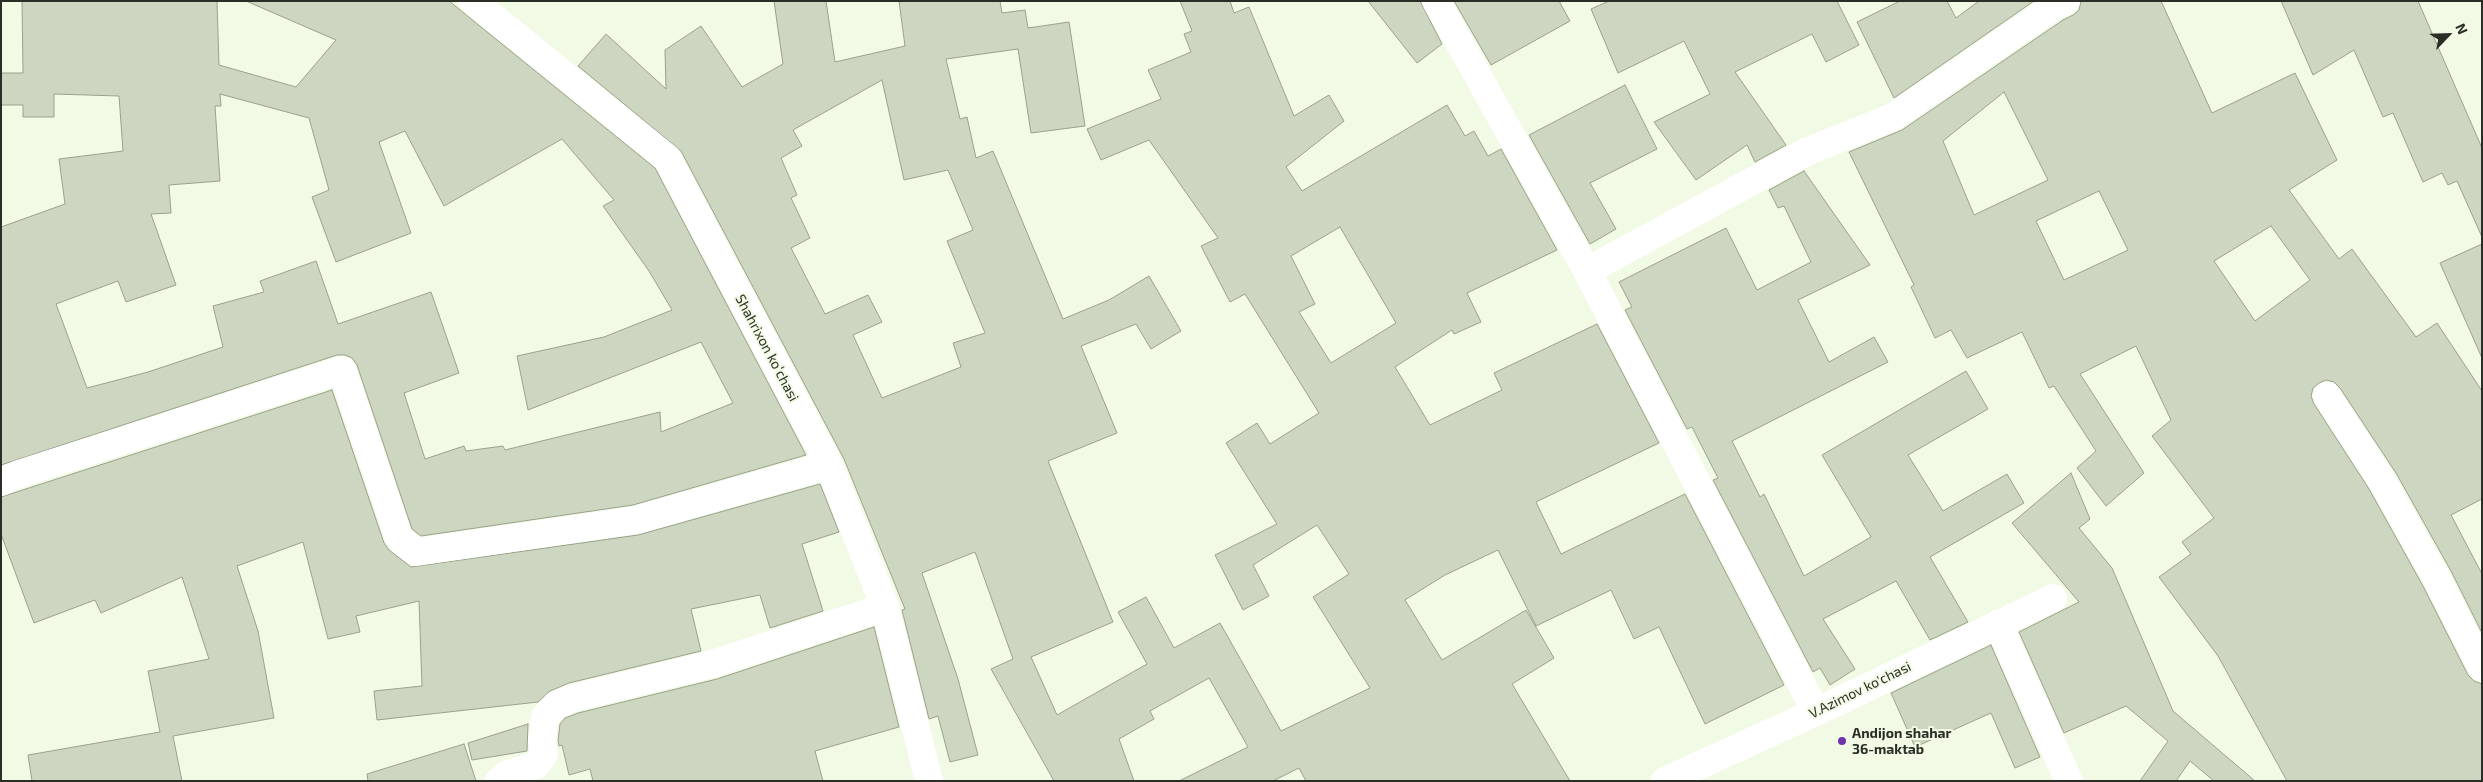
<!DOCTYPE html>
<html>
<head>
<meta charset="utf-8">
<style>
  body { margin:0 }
  #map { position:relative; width:2483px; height:782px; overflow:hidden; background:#f1fae4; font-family:"Exo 2",sans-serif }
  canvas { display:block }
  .frame { position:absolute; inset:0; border:2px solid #2b2e26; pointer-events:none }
  .north { position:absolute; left:2423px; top:10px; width:50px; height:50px; -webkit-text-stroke:4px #f1fae4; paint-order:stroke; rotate:66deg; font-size:14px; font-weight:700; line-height:20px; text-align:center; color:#2b2e26 }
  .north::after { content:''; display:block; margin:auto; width:18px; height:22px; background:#2b2e26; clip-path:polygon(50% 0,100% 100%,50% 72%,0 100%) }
</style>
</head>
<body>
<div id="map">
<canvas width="2483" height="782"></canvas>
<div class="frame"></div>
<div class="north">N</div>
</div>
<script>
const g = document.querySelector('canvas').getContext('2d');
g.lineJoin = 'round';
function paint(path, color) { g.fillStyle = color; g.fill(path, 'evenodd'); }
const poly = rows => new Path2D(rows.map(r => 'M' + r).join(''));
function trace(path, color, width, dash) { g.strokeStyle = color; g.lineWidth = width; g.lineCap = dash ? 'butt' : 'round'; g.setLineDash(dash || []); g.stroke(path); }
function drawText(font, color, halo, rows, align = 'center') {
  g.font = font + ' "Exo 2",sans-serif'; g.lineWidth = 4; g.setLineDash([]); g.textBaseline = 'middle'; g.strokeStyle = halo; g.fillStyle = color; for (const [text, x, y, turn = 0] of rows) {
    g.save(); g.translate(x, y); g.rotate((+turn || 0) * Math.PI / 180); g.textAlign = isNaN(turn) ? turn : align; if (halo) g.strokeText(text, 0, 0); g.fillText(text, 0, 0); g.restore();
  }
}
const building = poly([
  [22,1,217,1,219,65,296,87,336,40,246,1,449,1,655,168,806,455,633,505,421,536,412,529,357,365,352,358,345,355,337,355,1,465,1,227,65,204,59,159,123,151,119,96,54,94,54,117,23,117,23,105,1,105,1,73,23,73,22,1],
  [220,94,309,118,329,190,312,197,336,262,411,233,379,142,405,131,444,206,562,139,614,200,603,206,649,271,672,310,604,337,517,356,528,410,701,342,733,403,661,432,660,412,505,450,503,446,466,451,464,446,425,459,404,393,459,373,431,292,338,324,316,261,260,281,264,292,213,306,223,347,148,372,87,388,56,304,118,281,126,302,176,285,151,214,171,213,169,185,220,181,215,106,221,106,220,94],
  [774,1,826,1,835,62,905,46,899,1,1000,1,1002,13,1025,10,1028,28,1069,22,1085,126,1031,133,1018,49,946,59,960,119,967,117,976,158,993,151,1063,319,1109,300,1149,276,1181,331,1151,349,1136,324,1081,346,1117,433,1048,461,1113,622,1031,657,1057,715,1147,664,1118,612,1146,597,1174,648,1220,623,1281,731,1370,688,1313,597,1349,574,1317,525,1253,565,1269,596,1243,610,1215,555,1277,524,1226,443,1257,423,1270,444,1319,413,1245,294,1230,302,1201,246,1218,238,1149,140,1101,160,1087,129,1161,99,1148,70,1191,52,1184,34,1192,31,1180,1,1230,1,1234,13,1249,7,1294,116,1329,95,1344,121,1286,167,1302,191,1447,105,1465,136,1474,131,1488,156,1501,149,1557,250,1467,293,1481,322,1454,334,1452,330,1395,367,1430,425,1502,390,1494,373,1597,324,1659,443,1536,502,1561,554,1685,494,1784,685,1705,724,1659,627,1634,639,1611,590,1536,626,1498,550,1445,575,1405,600,1442,660,1526,610,1554,658,1512,684,1570,781,1306,781,1299,768,1273,781,1179,781,1248,747,1209,678,1150,711,1154,719,1119,739,1134,781,1054,781,991,669,1013,659,975,552,922,573,958,679,978,755,950,762,938,716,929,719,902,610,905,609,844,459,681,151,578,66,606,34,666,89,665,50,701,26,742,87,783,64,774,1],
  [882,80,904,180,948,170,973,230,947,241,985,333,953,343,961,367,882,398,853,335,882,322,868,295,825,314,791,248,810,238,791,198,797,195,781,158,802,146,793,130,882,80],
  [1340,227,1396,323,1331,363,1299,312,1315,304,1291,256,1340,227],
  [1368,1,1420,1,1442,44,1417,63,1368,1],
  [1454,1,1559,1,1570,21,1491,65,1454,1],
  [1609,1,1837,1,1859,45,1826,62,1812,34,1735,72,1786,145,1755,162,1747,145,1696,180,1654,122,1710,94,1684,41,1618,73,1591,9,1609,1],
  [1900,1,1947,1,1956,18,1979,1,2034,1,1894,98,1857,22,1900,1],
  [2081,1,2161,1,2212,113,2295,73,2337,160,2289,190,2339,259,2352,249,2416,337,2437,323,2482,391,2482,499,2451,515,2482,574,2482,633,2451,571,2396,473,2340,388,2334,382,2326,380,2319,383,2313,388,2311,396,2314,404,2369,489,2423,586,2468,675,2474,681,2482,684,2482,781,2287,781,2218,656,2159,577,2191,554,2182,542,2214,518,2152,436,2171,420,2136,346,2080,374,2144,473,2106,506,2077,468,2096,451,2054,386,2049,388,2022,332,1967,358,1951,330,1935,338,1911,287,1914,285,1849,152,1902,130,2063,20,2073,15,2079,10,2081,1],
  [2004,92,2048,180,1974,215,1943,141,2004,92],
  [2099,191,2128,250,2064,280,2036,221,2099,191],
  [2271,226,2310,280,2255,321,2214,261,2271,226],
  [2281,1,2418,1,2482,148,2482,237,2457,181,2448,185,2442,173,2423,182,2393,113,2383,117,2354,50,2313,75,2281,1],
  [1625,85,1657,149,1590,183,1616,229,1590,244,1529,135,1625,85],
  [1804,171,1870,265,1798,300,1829,362,1874,337,1888,362,1732,441,1760,497,1764,494,1804,576,1871,537,1822,455,1966,371,1988,409,1908,455,1943,511,2007,474,2024,503,1930,557,1968,622,1930,640,1896,581,1823,619,1855,669,1830,685,1820,668,1813,672,1713,480,1718,478,1692,427,1687,429,1625,310,1632,307,1619,282,1726,228,1757,290,1811,262,1784,206,1778,208,1769,190,1804,171],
  [2482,244,2482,358,2440,263,2482,244],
  [332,390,384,543,389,550,411,567,638,535,820,484,839,532,802,544,823,611,770,628,760,595,691,609,701,651,569,683,550,691,538,702,377,720,374,691,422,686,419,601,356,616,360,632,328,639,303,542,237,566,258,631,274,718,173,736,182,781,32,781,28,755,160,732,148,671,209,659,182,577,101,613,95,600,34,623,1,534,1,497,332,390],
  [2071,473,2090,519,2079,528,2112,568,2173,711,2255,781,2214,781,2190,761,2176,781,2140,781,2168,741,2126,706,2064,733,2019,632,2079,602,2012,523,2071,473],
  [874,627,899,727,815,751,823,781,593,781,590,769,569,775,562,745,559,746,558,741,560,724,565,718,578,713,717,679,874,627],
  [1991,645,2040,757,2015,768,1991,713,1915,747,1891,693,1991,645],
  [528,724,527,751,472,760,468,743,528,724],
  [464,744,476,781,368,781,367,774,464,744]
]);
const minor = poly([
  [473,1,667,158,829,465,885,607,929,781],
  [1436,1,1587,271,1816,712],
  [1587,271,1806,152,1893,117,2055,6,2066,1],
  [2327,396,2382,481,2437,579,2482,668],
  [1,482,19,474,342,370,399,538,416,552,636,520,829,465],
  [1998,624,2069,781],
  [499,781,508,774,536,765,544,754,542,741,545,717,556,705,573,698,712,664,885,607],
  [1665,781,1816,712,2053,598]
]);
const markers = [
  [1842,741,5,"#7133a9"]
];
const streetNames = [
  ["Shahrixon koʻchasi",767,348,62],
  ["V.Azimov ko'chasi",1860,690,-26]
];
const poiNames = [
  ["Andijon shahar",1852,733],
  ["36-maktab",1852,749]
];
paint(building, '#cdd6c0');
trace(building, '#99a18c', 1);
trace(minor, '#fff', 28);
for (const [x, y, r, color] of markers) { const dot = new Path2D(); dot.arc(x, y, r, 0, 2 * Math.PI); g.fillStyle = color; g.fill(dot); trace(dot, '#f1fae4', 2); }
drawText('14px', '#2b2e26', '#f1fae4', streetNames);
drawText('bold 14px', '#2b2e26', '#f1fae4', poiNames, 'left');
</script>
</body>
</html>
